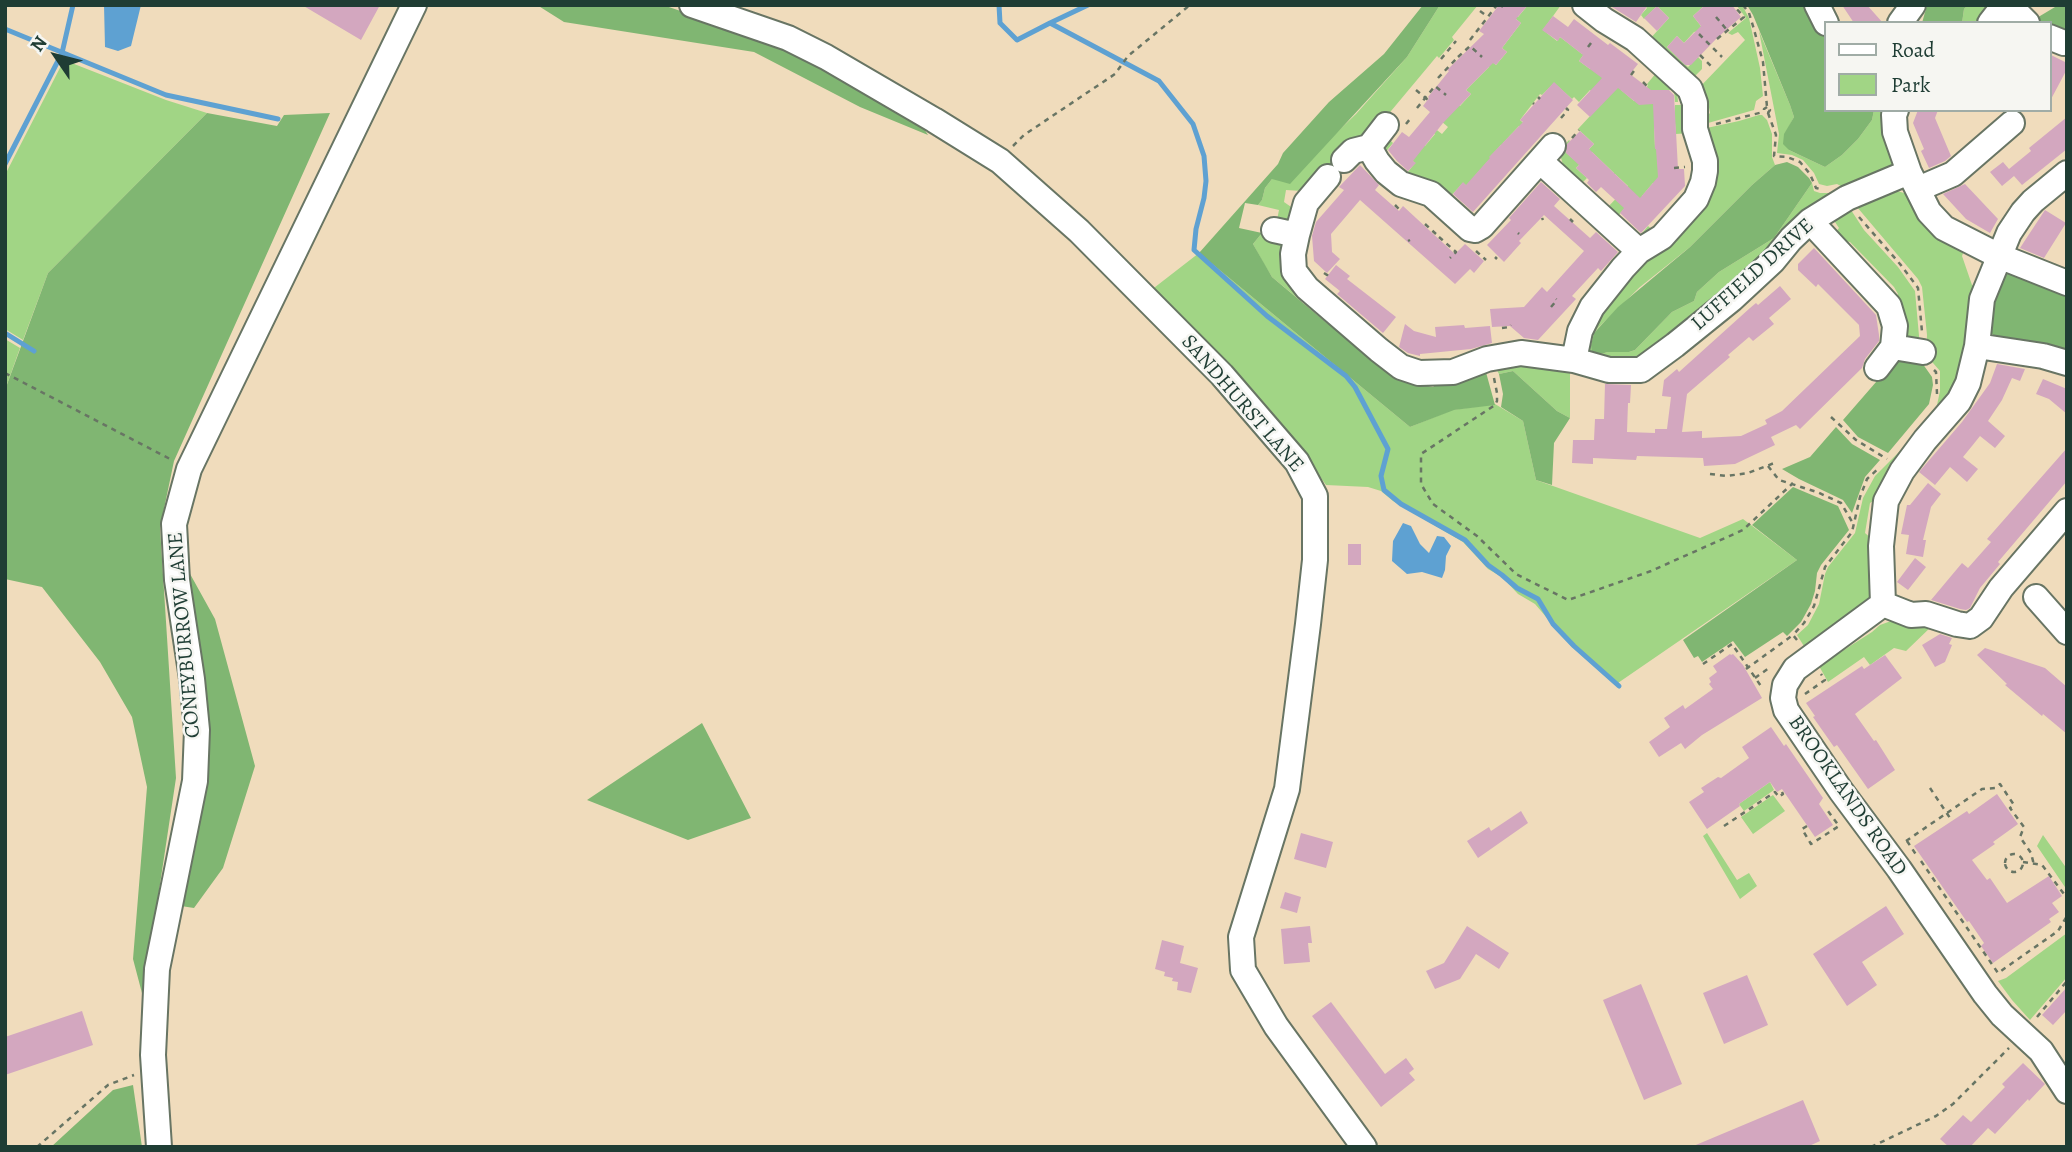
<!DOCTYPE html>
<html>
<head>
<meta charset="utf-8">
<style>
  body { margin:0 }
  #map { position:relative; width:2072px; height:1152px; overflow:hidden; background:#f0dcbc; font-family:Alegreya,serif }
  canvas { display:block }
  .frame { position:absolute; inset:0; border:7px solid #1f3d34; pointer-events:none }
  .legend { position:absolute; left:1824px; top:21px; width:228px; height:91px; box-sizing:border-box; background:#f6f6f2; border:2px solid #a0aca6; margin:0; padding:9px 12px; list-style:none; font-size:21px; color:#1f3d34 }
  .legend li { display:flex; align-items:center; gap:14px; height:35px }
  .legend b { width:35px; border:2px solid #a0aca6 }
  .north { position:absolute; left:21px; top:21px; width:70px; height:70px; -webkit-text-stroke:5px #f6f6f2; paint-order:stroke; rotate:305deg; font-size:19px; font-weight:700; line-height:28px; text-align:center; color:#1f3d34 }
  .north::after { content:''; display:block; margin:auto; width:24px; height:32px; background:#1f3d34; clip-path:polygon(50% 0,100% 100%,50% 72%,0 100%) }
</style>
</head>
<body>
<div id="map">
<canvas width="2072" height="1152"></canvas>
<div class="frame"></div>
<ul class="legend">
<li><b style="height:9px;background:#fff"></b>Road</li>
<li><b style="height:19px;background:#a1d585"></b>Park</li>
</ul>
<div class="north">N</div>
</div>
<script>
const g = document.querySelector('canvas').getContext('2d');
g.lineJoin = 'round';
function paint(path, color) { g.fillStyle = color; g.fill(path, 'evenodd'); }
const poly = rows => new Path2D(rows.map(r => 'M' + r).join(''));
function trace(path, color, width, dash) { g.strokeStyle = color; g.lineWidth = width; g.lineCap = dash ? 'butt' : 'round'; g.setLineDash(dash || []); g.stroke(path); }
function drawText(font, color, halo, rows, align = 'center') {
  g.font = font + ' Alegreya,serif'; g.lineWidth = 5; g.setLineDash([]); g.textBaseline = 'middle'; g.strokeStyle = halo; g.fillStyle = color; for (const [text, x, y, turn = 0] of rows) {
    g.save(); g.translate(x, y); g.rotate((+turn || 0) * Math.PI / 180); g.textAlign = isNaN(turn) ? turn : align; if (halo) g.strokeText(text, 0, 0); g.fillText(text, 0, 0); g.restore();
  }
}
const green = poly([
  [1440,5,1478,5,1452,37,1454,40,1439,58,1437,56,1376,129,1342,158,1330,174,1302,191,1286,190,1284,202,1294,209,1288,222,1276,225,1279,210,1258,205,1262,200,1265,188,1272,179,1331,138,1356,114,1407,57],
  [1505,5,1518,17,1528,5,1561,5,1543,30,1557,41,1560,37,1582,54,1589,47,1579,61,1590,69,1593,66,1621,86,1630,74,1632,75,1621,90,1634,101,1643,89,1645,90,1648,85,1647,84,1657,72,1677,89,1678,102,1675,102,1674,90,1645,90,1645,104,1655,104,1656,119,1674,119,1675,105,1689,105,1690,133,1676,134,1675,123,1654,124,1655,148,1673,148,1673,150,1657,151,1658,167,1675,166,1675,169,1665,170,1665,179,1659,186,1667,193,1653,183,1642,196,1655,207,1652,210,1643,202,1633,213,1626,207,1617,217,1639,237,1648,226,1656,233,1649,238,1644,239,1633,236,1608,213,1607,208,1628,186,1615,174,1602,186,1614,173,1592,152,1576,168,1587,178,1578,187,1566,175,1559,151,1561,149,1569,140,1570,141,1563,150,1577,162,1594,144,1578,129,1603,102,1590,90,1579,102,1574,97,1572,99,1554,83,1542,95,1540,94,1520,120,1538,136,1535,140,1519,126,1503,143,1514,154,1513,155,1501,145,1490,157,1502,168,1500,170,1489,160,1473,178,1484,188,1483,190,1473,181,1467,186,1463,183,1448,199,1427,184,1400,176,1389,167,1382,157,1380,147,1386,136,1393,143,1384,154,1407,173,1415,163,1407,156,1417,144,1410,138,1412,136,1425,146,1435,134,1427,127,1429,124,1442,134,1448,127,1441,121,1455,105,1445,96,1447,93,1460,106,1471,94,1466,90,1489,67,1481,58,1483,55,1496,65,1507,52,1502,48,1521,23,1502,8],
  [1644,5,1705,5,1693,16,1704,30,1694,32,1684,43,1677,36,1667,47,1688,67,1698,57,1702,61,1702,69,1691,80,1648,41,1669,18,1657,6,1644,19,1641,15,1647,8],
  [1742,5,1749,18,1760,68,1763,96,1756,101,1754,110,1701,125,1701,122,1710,113,1707,96,1697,90,1745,40,1738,32,1732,35,1728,33,1746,18,1737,6],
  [1968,5,1993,5,1982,23,1962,23,1964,9],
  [1759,31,1790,105,1794,117,1785,134,1789,150,1825,167,1842,155,1858,139,1872,120,1874,110,1891,110,1895,167,1843,187,1837,184,1827,186,1819,184,1814,173,1803,160,1792,155,1777,153,1779,134],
  [64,60,166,100,207,113,48,273,23,340,5,329,5,175],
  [1759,115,1762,115,1767,120,1772,134,1772,157,1775,165,1752,185,1690,247,1640,287,1598,328,1594,333,1591,345,1597,355,1608,352,1629,352,1635,350,1672,312,1694,301,1697,292,1719,272,1774,238,1812,183,1814,191,1820,193,1833,193,1767,257,1758,258,1703,313,1694,313,1666,335,1665,343,1638,359,1590,357,1584,348,1594,313,1668,239,1678,239,1699,215,1698,207,1702,129,1739,121],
  [1894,190,1914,196,1965,248,1962,256,1972,285,1978,288,1959,383,1880,496,1870,503,1865,533,1873,540,1877,594,1820,635,1819,644,1807,651,1797,635,1808,625,1819,604,1825,574,1828,567,1855,533,1863,498,1875,476,1907,444,1937,405,1940,391,1940,371,1926,355,1927,335,1922,287,1918,279,1857,207],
  [1851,210,1864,230,1898,267,1915,291,1920,347,1902,334,1895,300,1898,294,1894,287,1850,242,1841,240,1834,234,1839,228,1833,219],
  [1262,233,1273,236,1285,243,1301,291,1301,301,1272,277,1264,264,1253,244],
  [1199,253,1410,427,1452,410,1495,404,1523,421,1536,480,1700,538,1743,519,1797,560,1615,685,1571,646,1535,604,1518,594,1502,577,1488,569,1463,542,1393,501,1381,491,1368,487,1326,485,1305,456,1150,291],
  [5,339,20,348,5,390],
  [1492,361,1536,363,1570,372,1570,418,1557,411,1513,371,1499,374],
  [1891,621,1913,626,1933,625,1906,651,1894,648,1870,665,1864,657,1828,682,1819,666,1872,632,1880,625],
  [1770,782,1774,790,1744,811,1739,804],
  [1773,795,1785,811,1753,834,1741,817],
  [1707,833,1737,880,1749,873,1757,886,1740,899,1703,836],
  [2043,835,2067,869,2067,890,2037,846],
  [2067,933,2067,977,2030,1020,2012,1000,1998,981,2006,978]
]);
const forest = poly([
  [537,5,663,5,783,46,918,119,928,135,860,107,754,52,564,22],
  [1423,5,1440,5,1407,57,1290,184,1272,179,1265,188,1262,200,1258,205,1245,203,1239,228,1262,233,1253,244,1272,277,1328,324,1335,324,1395,372,1398,380,1433,387,1439,382,1484,365,1495,405,1454,410,1410,427,1199,253,1278,164,1283,153,1329,102,1384,54],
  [1747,5,1809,5,1825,37,1825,110,1874,110,1872,120,1858,139,1842,155,1825,167,1789,150,1783,144,1784,134,1794,117,1790,105,1753,15],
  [1927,5,1968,5,1964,9,1962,23,1922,23],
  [2054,5,2067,5,2067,38,2049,29,2049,23,2041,23,2035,19,2055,7],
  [207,113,277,126,284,115,330,113,174,461,160,528,176,778,143,997,133,959,147,787,132,717,100,662,42,587,5,579,5,390,48,273],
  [1787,162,1798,167,1809,178,1812,183,1774,238,1719,272,1697,292,1694,301,1672,312,1635,350,1629,352,1608,352,1597,355,1592,353,1591,345,1594,333,1618,307,1690,247,1752,185,1775,165],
  [2007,274,2019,275,2023,279,2037,284,2067,290,2067,354,1994,336,1990,332,1991,313,1999,284],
  [1899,359,1920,360,1932,377,1933,385,1929,404,1888,453,1858,437,1843,420,1883,374],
  [1513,371,1557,411,1570,418,1554,443,1552,485,1536,480,1523,421,1501,407,1503,394,1499,374],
  [1836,427,1852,444,1880,460,1865,477,1852,513,1843,500,1799,479,1782,469,1810,457],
  [1793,487,1838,506,1849,530,1821,565,1817,573,1815,591,1811,604,1801,622,1787,636,1783,632,1745,657,1733,641,1702,662,1698,656,1694,658,1683,640,1797,560,1752,525],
  [189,572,215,619,255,766,223,868,194,908,181,906,201,677],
  [702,723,751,818,688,840,587,800],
  [133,1085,142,1147,51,1147,113,1090]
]);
const water = poly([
  [104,5,141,5,131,46,118,51,105,47],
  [1403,523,1411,526,1420,544,1429,553,1437,536,1444,537,1451,546,1446,556,1445,570,1442,578,1422,572,1407,574,1392,561,1393,541]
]);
const stream = poly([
  [999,5,1000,23,1017,40,1050,23,1159,81,1193,124,1204,156,1206,181,1204,198,1196,229,1194,250,1267,316,1346,376,1355,387,1388,449,1381,476,1384,490,1401,504,1465,540,1488,565,1502,575,1517,588,1538,599,1553,624,1574,646,1619,686],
  [1050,23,1088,5],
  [5,29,166,95,278,119],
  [5,164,62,53,73,5],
  [5,333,34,351]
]);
const building = poly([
  [302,5,380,5,361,40],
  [1499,5,1528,5,1516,19,1521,23,1502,48,1507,52,1496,65,1493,63,1466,90,1471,94,1443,123,1413,161,1416,163,1408,171,1397,161,1388,150,1402,132,1409,137,1430,112,1423,106,1429,98,1428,97,1449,71,1447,70,1484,34,1479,31],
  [1609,5,1648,5,1636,22],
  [1705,5,1732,5,1741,17,1717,38,1691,65,1685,65,1667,47,1677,36,1684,43,1701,26,1693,16],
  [1842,5,1867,5,1883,23,1854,23],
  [1657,6,1669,18,1657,31,1644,18],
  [1553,16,1568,27,1574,19,1608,45,1610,43,1638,64,1630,74,1651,90,1669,90,1674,95,1678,169,1684,169,1685,186,1641,233,1620,213,1624,208,1601,187,1596,192,1587,183,1589,180,1576,168,1579,165,1566,153,1567,144,1580,131,1594,144,1589,149,1640,198,1658,177,1656,149,1655,149,1653,104,1639,105,1618,88,1590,117,1577,105,1602,78,1579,61,1583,55,1560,37,1558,41,1542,30],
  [2049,54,2067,63,2067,69,2049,103],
  [1554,82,1573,100,1473,212,1453,194,1463,182,1466,185,1490,158,1489,157,1523,122,1520,120],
  [1918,110,1938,110,1935,118,1951,156,1945,161,1929,168,1921,151,1924,149,1913,123],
  [2067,117,2067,149,2022,185,2014,176,2002,186,1990,172,2003,162,2009,169,2031,151,2029,148],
  [1360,165,1379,185,1375,190,1399,211,1403,206,1455,254,1465,244,1484,261,1474,273,1470,269,1455,284,1360,200,1331,234,1332,252,1340,259,1327,273,1314,261,1312,236,1316,222,1344,190,1339,187],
  [1541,182,1560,199,1554,206,1590,238,1596,232,1618,252,1601,271,1598,268,1572,296,1576,299,1538,340,1524,338,1510,326,1492,327,1490,309,1524,307,1542,287,1547,292,1584,251,1544,215,1519,241,1521,243,1504,262,1487,245,1511,220,1509,218],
  [1965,184,1998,219,1990,233,1966,219,1943,194],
  [2045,210,2066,223,2044,258,2020,248],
  [1814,248,1876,315,1879,335,1879,341,1865,359,1862,368,1800,429,1796,425,1771,437,1775,445,1735,464,1704,466,1703,458,1637,456,1636,460,1593,458,1593,464,1572,463,1573,440,1594,440,1595,419,1604,419,1605,384,1631,385,1630,403,1628,403,1627,432,1655,433,1655,429,1667,429,1671,397,1662,396,1664,380,1677,369,1679,372,1750,308,1756,303,1758,305,1780,286,1791,299,1769,318,1774,324,1753,341,1749,337,1728,355,1730,357,1687,394,1682,432,1702,431,1702,438,1741,436,1767,424,1765,420,1782,411,1860,336,1859,325,1818,284,1816,287,1798,270,1798,264],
  [1336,265,1350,276,1347,279,1396,317,1383,333,1337,294,1340,291,1325,279],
  [1405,324,1414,331,1436,337,1435,327,1464,325,1465,328,1490,326,1492,343,1471,349,1420,354,1420,356,1408,353,1399,347],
  [1997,364,2025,369,2020,381,2012,378,2002,400,1988,421,2005,436,1995,448,1980,436,1972,446,1963,457,1978,469,1967,482,1950,467,1935,485,1919,472,1962,422,1990,383],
  [2043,379,2067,389,2067,414,2049,399,2036,394],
  [2067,448,2067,481,1998,562,2000,564,1980,588,1970,608,1966,610,1960,609,1931,600,1962,563,1968,568,1991,542,1987,539],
  [1928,483,1941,494,1931,507,1923,540,1926,540,1923,557,1906,554,1909,535,1901,534,1907,505,1910,505],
  [1348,544,1361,544,1361,565,1348,565],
  [1915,558,1926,567,1908,590,1897,582],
  [1940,634,1952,638,1949,644,1952,645,1945,662,1935,667,1922,645],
  [1985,648,2045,668,2067,687,2067,734,2043,714,2042,716,2005,685,2007,684,1977,655],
  [1730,654,1731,655,1733,654,1743,665,1762,698,1702,735,1685,749,1681,743,1659,757,1649,742,1670,727,1664,718,1683,705,1685,709,1713,689,1709,684,1711,682,1709,678,1717,672,1713,666],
  [1885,655,1902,678,1855,714,1874,741,1876,740,1895,770,1868,789,1837,745,1834,747,1813,717,1815,716,1806,703,1862,666,1864,669],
  [1771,727,1784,746,1786,744,1823,798,1819,804,1833,825,1815,837,1782,789,1777,792,1770,782,1739,804,1740,806,1707,829,1689,802,1704,792,1701,788,1718,777,1721,778,1749,758,1742,747],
  [1997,794,2018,824,1993,842,1995,844,1972,860,1987,880,1990,878,2007,903,2049,876,2062,896,2052,903,2059,912,2049,919,2051,922,1993,963,1981,946,1984,943,1969,921,1967,922,1914,846,1967,811,1969,814],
  [1521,811,1528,823,1478,858,1467,841,1489,827,1491,831],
  [1301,833,1333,842,1326,868,1294,859],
  [1285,892,1301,897,1297,913,1280,908],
  [1886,906,1904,934,1862,962,1877,985,1847,1006,1813,954],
  [1310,926,1312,943,1308,943,1310,962,1284,964,1281,929],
  [1467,926,1509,953,1499,969,1476,954,1460,979,1435,989,1426,971,1444,963],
  [1162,940,1184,946,1180,963,1198,968,1191,993,1177,990,1178,982,1172,981,1173,978,1164,976,1165,972,1155,969],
  [1747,975,1768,1025,1724,1044,1703,993],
  [1641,984,1682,1084,1644,1100,1603,1000],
  [2067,987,2067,1010,2053,1025,2042,1015],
  [1331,1002,1385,1074,1406,1058,1414,1069,1409,1073,1415,1080,1381,1107,1312,1016],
  [82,1011,93,1045,5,1075,5,1037],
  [2023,1063,2045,1084,2029,1101,2028,1099,1995,1134,1988,1128,1970,1147,1949,1147,1940,1139,1963,1115,1971,1122,2005,1087,2002,1084],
  [1803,1100,1820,1141,1807,1147,1691,1147]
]);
const path = poly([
  [1501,5,1503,7],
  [1743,5,1749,13,1753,26,1763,62,1767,107,1770,110,1768,113,1764,112,1764,109,1767,107],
  [1480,11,1487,16],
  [1716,17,1727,30],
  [1699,34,1722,57],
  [1717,39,1744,17,1734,6],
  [1470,40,1497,5],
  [1588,47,1594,39],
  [1700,55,1712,67],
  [1458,57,1470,46,1482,57],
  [1441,59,1456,41],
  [1631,75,1636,68],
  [1438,78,1457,58],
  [1643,82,1647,86,1644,89],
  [1416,90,1428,100],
  [1538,97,1540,99],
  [1533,103,1534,104],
  [1417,108,1435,86,1446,95],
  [1768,113,1776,135,1774,156,1787,157,1800,162,1810,174,1816,188,1820,189],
  [1561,118,1568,110,1566,108],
  [1406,124,1410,119],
  [1716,124,1763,112],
  [1572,138,1579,130],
  [1013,146,1024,135,1115,74,1128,56,1190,5],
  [1674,168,1685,167],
  [1395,205,1399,209,1397,212],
  [1859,217,1900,264,1918,288,1922,332],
  [1542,218,1543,220],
  [1570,219,1573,222],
  [1425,224,1436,234],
  [1518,233,1519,234],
  [1439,237,1456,252,1450,258],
  [1408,241,1410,240],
  [1476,251,1486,260],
  [1495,257,1497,259],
  [1324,273,1327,275,1331,270],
  [1551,307,1557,300,1556,299],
  [1502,328,1510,327,1511,325],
  [1934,370,1936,372,1937,394],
  [5,373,170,459],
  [1494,378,1497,393,1497,401,1495,405,1421,454,1421,484,1433,504,1477,536,1516,574,1568,600,1651,571,1743,530,1793,483],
  [1831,417,1856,440,1887,459],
  [1768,466,1779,480,1817,492,1841,503,1854,525],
  [1710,474,1727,476,1748,473,1777,462],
  [1797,640,1793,635,1804,623,1814,606,1825,567,1852,532,1860,497,1867,479,1880,467],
  [1703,664,1732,644,1763,689],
  [1746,669,1793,635],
  [1755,678,1769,668],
  [1805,694,1825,680,1821,674],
  [1930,788,1952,821],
  [1724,826,1775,792,1779,797,1783,794,1781,790],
  [1807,826,1802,829,1811,844,1839,826,1828,811],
  [1906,841,1982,789,1995,788,2000,784,2014,805,2010,808,2024,827,2020,837,2031,853,2034,865],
  [1907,841,1917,856],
  '2005 863a9 9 0 1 1 18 0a9 9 0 1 1-18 0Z',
  [1921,861,1998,973,2058,931,2067,916],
  [2023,862,2042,865,2067,898],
  [2037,1017,2067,981],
  [37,1147,108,1085,134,1075],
  [1871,1147,1936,1116,1953,1104,2009,1048]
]);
const minor = poly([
  [692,5,788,38,826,57,934,120,1000,161,1079,231,1222,375,1297,462,1315,496,1315,560,1308,624,1287,789,1241,937,1243,970,1276,1026,1364,1147],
  [1817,5,1826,23],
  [2011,7,2027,23],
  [1900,23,1913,5],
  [1990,23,1997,14,2012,5],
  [2049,37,2064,43],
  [1896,110,1894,115,1895,132,1909,172,1929,212,1944,228,1999,256,2067,283],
  [1369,147,1377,161,1386,172,1401,184,1431,194,1470,229,1475,230,1482,226,1553,146],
  [1344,160,1353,151,1369,147,1386,125],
  [1540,161,1639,251],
  [2067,173,2033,201,2023,212,2009,233,1982,299,1977,346,1968,383,1959,401,1925,440,1902,471,1886,501,1881,546,1883,604,1795,669,1785,685,1783,698,1786,710,1841,791,1899,869,1985,994,2002,1015,2041,1051,2067,1091],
  [1328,177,1306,203,1297,235,1293,254,1294,271,1307,288,1379,350,1401,367,1419,373,1453,372,1487,359,1521,353,1574,360,1609,370,1641,370,1675,345,1732,299,1773,261,1791,239,1810,221,1847,198,1909,172],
  [1918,189,1953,174,2012,123],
  [1810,221,1889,306,1895,326,1893,347,1877,368],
  [1274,230,1297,235],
  [1977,346,2043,356,2067,363],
  [1893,347,1923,352],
  [1574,360,1580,331,1592,307,1623,268,1639,251,1662,237,1696,199,1703,182,1705,171,1705,161,1695,129,1695,103,1690,89,1635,39,1604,20,1585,5],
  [2036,597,2067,632],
  [1883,604,1911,615,1926,614,1957,624,1970,626,1981,618,2001,588,2067,511],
  [159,1147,153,1055,157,969,195,781,197,730,192,679,177,580,174,524,189,469,414,5]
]);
const streetNames = [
  ["LUFFIELD DRIVE",1753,275,-42],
  ["SANDHURST LANE",1242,404,49],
  ["CONEYBURROW LANE",185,635,-95],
  ["BROOKLANDS ROAD",1847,796,55]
];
paint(green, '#a1d585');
paint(forest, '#80b672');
paint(water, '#5ea1d2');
trace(stream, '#5ea1d2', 5);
paint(building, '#d3a7bf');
trace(minor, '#687564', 28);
trace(path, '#687564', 2.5, [5, 5]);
trace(minor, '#fff', 24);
drawText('21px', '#1f3d34', '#f6f6f2', streetNames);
</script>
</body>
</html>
